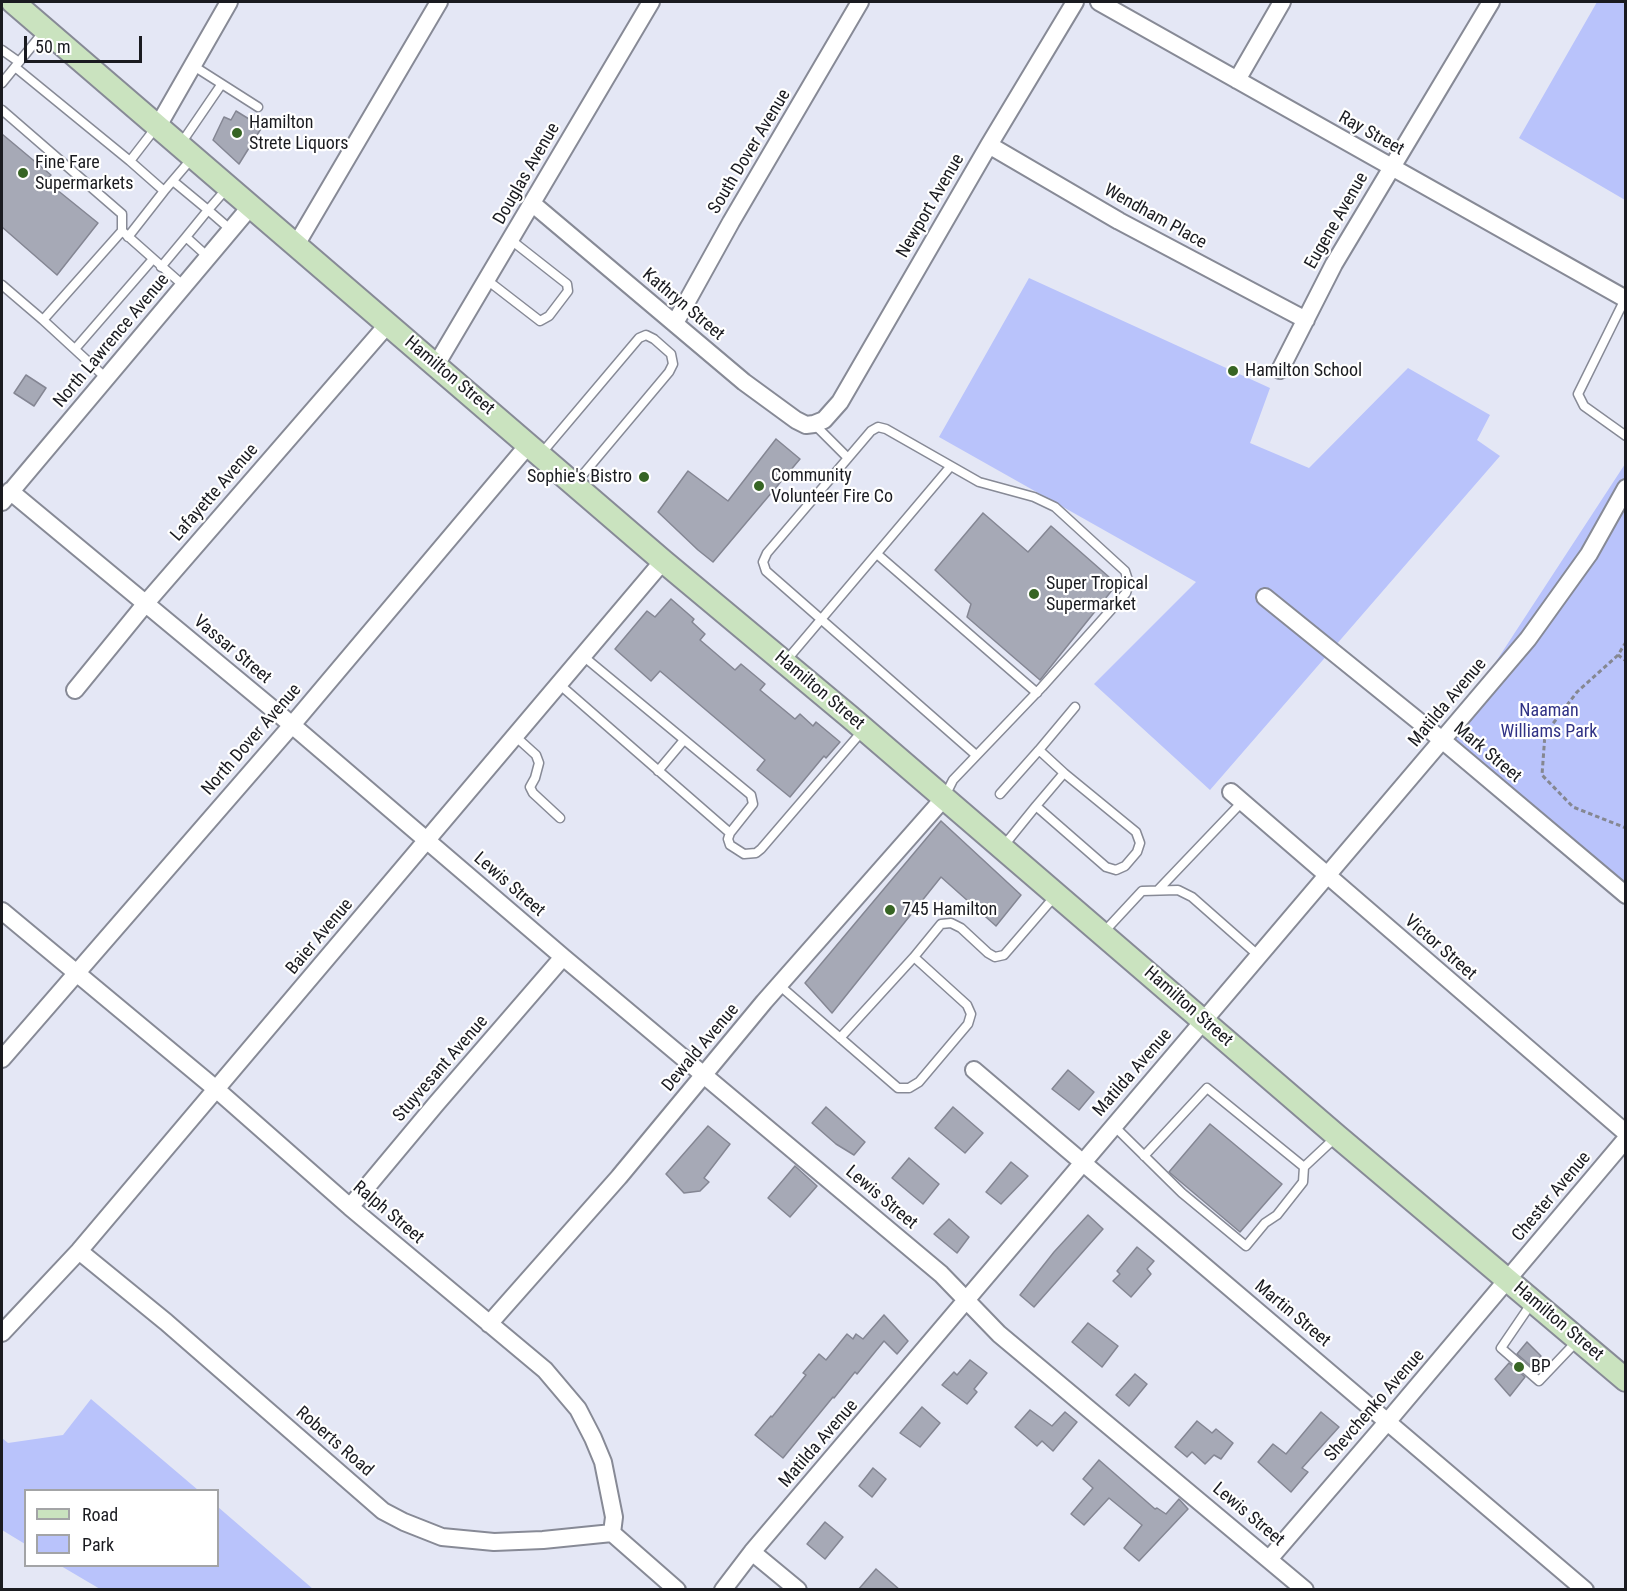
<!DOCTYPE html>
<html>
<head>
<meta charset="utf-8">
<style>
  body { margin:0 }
  #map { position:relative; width:1627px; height:1591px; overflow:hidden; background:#e4e7f5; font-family:"Roboto Condensed",sans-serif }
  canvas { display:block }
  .frame { position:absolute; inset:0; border:3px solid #1a1b20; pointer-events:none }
  .legend { position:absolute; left:24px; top:1489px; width:195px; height:78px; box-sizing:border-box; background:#fff; border:2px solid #a3a4a6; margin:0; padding:8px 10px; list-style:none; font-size:18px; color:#1a1b20 }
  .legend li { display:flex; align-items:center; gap:12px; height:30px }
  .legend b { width:30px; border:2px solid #a3a4a6 }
  .scale { position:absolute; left:24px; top:36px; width:118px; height:27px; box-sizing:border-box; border:3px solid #1a1b20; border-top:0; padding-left:8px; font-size:18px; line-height:21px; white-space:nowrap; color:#1a1b20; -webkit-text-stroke:4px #fff; paint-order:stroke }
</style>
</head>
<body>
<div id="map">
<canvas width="1627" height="1591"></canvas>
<div class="frame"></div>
<ul class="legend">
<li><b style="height:8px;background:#cae3bf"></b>Road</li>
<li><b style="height:16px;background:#b9c3fb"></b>Park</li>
</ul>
<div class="scale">50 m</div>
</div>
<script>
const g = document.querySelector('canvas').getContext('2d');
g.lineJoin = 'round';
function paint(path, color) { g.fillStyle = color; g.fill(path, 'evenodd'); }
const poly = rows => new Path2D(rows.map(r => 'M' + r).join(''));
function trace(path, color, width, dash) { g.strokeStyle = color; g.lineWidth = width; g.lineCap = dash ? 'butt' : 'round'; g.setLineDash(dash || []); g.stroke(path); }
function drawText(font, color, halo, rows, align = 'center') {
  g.font = font + ' "Roboto Condensed",sans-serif'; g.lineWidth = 4.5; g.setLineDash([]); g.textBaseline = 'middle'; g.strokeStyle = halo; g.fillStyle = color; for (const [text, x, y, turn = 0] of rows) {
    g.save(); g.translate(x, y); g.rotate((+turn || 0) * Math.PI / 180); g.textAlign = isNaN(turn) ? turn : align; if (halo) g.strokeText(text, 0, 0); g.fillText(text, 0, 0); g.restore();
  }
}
const green = poly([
  [1597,2,1625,2,1625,200,1519,138],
  [1029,278,1270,388,1250,443,1309,468,1408,368,1490,415,1477,440,1500,456,1210,790,1094,684,1196,582,939,437],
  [1625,464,1625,887,1448,735],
  [91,1399,198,1490,26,1490,25,1544,2,1530,2,1438,8,1443,63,1435],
  [218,1507,313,1589,100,1589,61,1566,218,1566]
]);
const building = poly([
  [236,111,262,127,239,164,213,140,224,117,231,120,236,111],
  [2,134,51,175,46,181,98,223,57,275,2,227,2,134],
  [26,375,46,388,34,406,14,393,26,375],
  [776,439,800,459,713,562,698,550,658,512,688,471,728,501,776,439],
  [983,513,1028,552,1051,526,1117,584,1040,680,967,617,971,604,935,570,983,513],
  [671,599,694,619,692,622,705,634,700,640,735,670,741,664,765,684,760,690,795,719,800,714,813,726,816,722,840,742,826,758,824,756,790,797,757,770,765,760,660,671,651,681,615,649,647,611,655,617,671,599],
  [941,821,1021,895,996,926,941,877,832,1013,805,983,941,821],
  [1068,1070,1094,1092,1079,1110,1052,1089,1068,1070],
  [826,1107,865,1142,854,1155,836,1144,812,1123,826,1107],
  [953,1107,983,1133,965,1153,935,1128,953,1107],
  [1210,1124,1282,1184,1240,1232,1169,1172,1210,1124],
  [708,1126,730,1144,704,1178,709,1182,700,1191,684,1193,666,1174,708,1126],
  [909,1158,939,1184,923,1204,892,1178,909,1158],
  [1011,1162,1028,1176,1001,1204,986,1192,1011,1162],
  [795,1166,817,1186,790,1217,768,1198,795,1166],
  [1088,1215,1103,1229,1034,1307,1020,1295,1054,1252,1088,1215],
  [949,1219,969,1237,957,1253,934,1234,949,1219],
  [1137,1247,1154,1261,1147,1269,1151,1274,1131,1297,1113,1281,1120,1274,1117,1271,1137,1247],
  [884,1315,908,1341,897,1354,884,1341,857,1374,855,1372,834,1398,833,1397,783,1458,755,1435,771,1416,772,1417,806,1375,803,1373,819,1354,826,1360,847,1334,853,1339,856,1334,863,1339,884,1315],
  [1088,1323,1118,1346,1102,1367,1072,1342,1088,1323],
  [1527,1342,1541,1356,1532,1367,1517,1354,1527,1342],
  [970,1360,987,1373,974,1389,977,1392,967,1404,942,1385,954,1372,957,1375,970,1360],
  [1509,1363,1525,1377,1510,1396,1495,1379,1509,1363],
  [1135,1374,1147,1384,1129,1406,1116,1395,1135,1374],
  [922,1407,940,1423,920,1447,900,1433,922,1407],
  [1030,1410,1052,1426,1065,1412,1077,1422,1053,1451,1042,1441,1037,1446,1015,1427,1030,1410],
  [1321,1412,1339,1427,1302,1468,1308,1472,1291,1492,1258,1462,1273,1444,1286,1454,1321,1412],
  [1197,1421,1212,1433,1216,1429,1233,1443,1221,1459,1214,1455,1205,1464,1192,1452,1187,1457,1175,1447,1197,1421],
  [1099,1460,1155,1509,1157,1508,1166,1514,1179,1499,1188,1509,1139,1561,1124,1548,1142,1525,1109,1498,1084,1525,1071,1514,1093,1488,1083,1479,1099,1460],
  [873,1468,886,1479,872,1497,859,1486,873,1468],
  [825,1522,843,1537,825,1559,807,1544,825,1522],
  [876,1569,900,1590,858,1590,876,1569]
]);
const path = poly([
  [1626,642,1618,655,1626,661],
  [1618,655,1577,692,1545,734,1542,775,1573,807,1626,828]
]);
const lane = poly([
  [2,50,19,62],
  [192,65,258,107],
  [15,67,130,161,157,126],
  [2,83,45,30],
  [2,110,122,214,122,231],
  [180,145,221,85],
  [130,161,164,191,193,157],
  [173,181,208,210,228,187],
  [128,237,164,191],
  [208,257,186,237,208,210,231,230],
  [161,267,186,237],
  [487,280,540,321,549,316,568,291,567,284,511,240],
  [2,285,43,320],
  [1625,299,1578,394,1584,406,1626,436],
  [75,349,153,259],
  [106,378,43,320,122,231,184,286],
  [814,424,848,458,871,431,878,427,886,429,979,482,1034,497,1055,507,1125,571,1129,583,1126,593,1042,687,953,780,944,798],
  [541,454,639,338,646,335,654,339,671,354,673,364,669,372,575,484],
  [848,458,767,553,763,562,766,571,976,755],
  [877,554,1037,693],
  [583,656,751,795,753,804,730,833,728,839,730,845,744,854,756,853,761,849,864,729],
  [785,662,950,467],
  [559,684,730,833],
  [515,736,536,755,539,763,535,778,530,787,533,793,560,818],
  [658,771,684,740],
  [1064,773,1039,750,1075,707],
  [1000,794,1039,750],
  [1002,848,1036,806,1106,867,1116,870,1125,866,1137,852,1140,843,1136,832,1064,773,1036,806],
  [1158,890,1242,802],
  [1103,933,1142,891,1178,890,1192,897,1259,956],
  [779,985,898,1088,909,1088,919,1082,968,1024,971,1014,967,1005,914,957,941,924,951,923,961,928,988,953,995,957,1004,955,1055,896],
  [840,1038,914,957],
  [1114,1126,1182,1193,1246,1246,1265,1223,1277,1215,1303,1182,1304,1167,1336,1137],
  [1144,1156,1207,1088,1304,1167],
  [1533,1301,1501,1348,1539,1381,1578,1340]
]);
const street = poly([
  [1099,2,1626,299],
  [1237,80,1282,2],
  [158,126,229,2],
  [989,145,1119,221,1306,320],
  [533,204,744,382,796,420,806,425,814,424,824,420,840,402,989,145,1075,2],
  [296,245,439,2],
  [675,323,731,222,860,2],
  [436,365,651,2],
  [1280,370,1334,264,1491,2],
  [10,491,292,725,563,957,941,1274,999,1334,1305,1590],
  [2,502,251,206],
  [1265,597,1442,740,1626,895],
  [75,690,146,603,388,324],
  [1231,792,1626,1133],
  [2,911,216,1089,350,1207,545,1370,578,1409,593,1438,603,1462,614,1517,612,1533,677,1590],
  [2,1059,292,725,529,444],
  [974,1070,1585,1590],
  [350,1207,436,1104,563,957],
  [79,1251,166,1322,383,1511,404,1522,442,1537,494,1542,543,1540,612,1533],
  [489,1324,619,1177,764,1002,944,798],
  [2,1333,79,1251,663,561],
  [752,1552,798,1590],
  [1270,1558,1388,1421,1626,1139],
  [723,1590,752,1552,1528,639,1589,554,1626,488]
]);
const secondary = poly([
  [13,2,663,561,850,717,1337,1136,1626,1380]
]);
const markers = [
  [237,133,6,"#376524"],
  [23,173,6,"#376524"],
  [1233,371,6,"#376524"],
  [644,477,6,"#376524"],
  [759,486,6,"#376524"],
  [1034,594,6,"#376524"],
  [890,910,6,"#376524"],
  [1519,1367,6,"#376524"]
];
const poiNames = [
  ["Hamilton",249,123],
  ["Strete Liquors",249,144],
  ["Fine Fare",35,163],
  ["Supermarkets",35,184],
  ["Hamilton School",1245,371],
  ["Community",771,476],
  ["Volunteer Fire Co",771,497],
  ["Sophie's Bistro",632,477,"right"],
  ["Super Tropical",1046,584],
  ["Supermarket",1046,605],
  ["745 Hamilton",902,910],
  ["BP",1531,1367]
];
const streetNames = [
  ["Ray Street",1371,134,29],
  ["South Dover Avenue",750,152,-59],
  ["Douglas Avenue",527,174,-60],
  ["Newport Avenue",931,206,-60],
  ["Wendham Place",1155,217,29],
  ["Eugene Avenue",1337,221,-60],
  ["Kathryn Street",683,305,40],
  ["North Lawrence Avenue",112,341,-50],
  ["Hamilton Street",449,376,40],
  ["Lafayette Avenue",215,493,-49],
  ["Vassar Street",232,650,40],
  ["Hamilton Street",819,691,40],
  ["Matilda Avenue",1448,703,-50],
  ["North Dover Avenue",252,740,-49],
  ["Mark Street",1487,753,40],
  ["Lewis Street",509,885,41],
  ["Baier Avenue",320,937,-50],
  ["Victor Street",1440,948,41],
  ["Hamilton Street",1188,1007,41],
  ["Dewald Avenue",701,1048,-50],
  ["Stuyvesant Avenue",441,1069,-49],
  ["Matilda Avenue",1133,1073,-49],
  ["Chester Avenue",1552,1197,-50],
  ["Lewis Street",881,1198,40],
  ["Ralph Street",388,1213,40],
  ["Martin Street",1292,1314,40],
  ["Hamilton Street",1558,1322,40],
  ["Shevchenko Avenue",1375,1406,-49],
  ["Roberts Road",334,1442,41],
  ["Matilda Avenue",819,1444,-49],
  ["Lewis Street",1248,1515,40]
];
const parkNames = [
  ["Naaman",1549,711],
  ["Williams Park",1549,732]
];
paint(green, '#b9c3fb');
paint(building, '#a6a9b6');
trace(building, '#848693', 1.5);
trace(lane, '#878a96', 11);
trace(street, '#878a96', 20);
trace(secondary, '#878a96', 26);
trace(path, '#858791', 3, [4.5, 3]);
trace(lane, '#fff', 8);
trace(street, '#fff', 16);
trace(secondary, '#cae3bf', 22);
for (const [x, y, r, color] of markers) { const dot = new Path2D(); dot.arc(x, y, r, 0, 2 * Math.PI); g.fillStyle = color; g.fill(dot); trace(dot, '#fff', 2); }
drawText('18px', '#1a1b20', '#fff', poiNames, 'left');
drawText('18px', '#1a1b20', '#fff', streetNames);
drawText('18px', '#303285', '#fff', parkNames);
</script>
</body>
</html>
